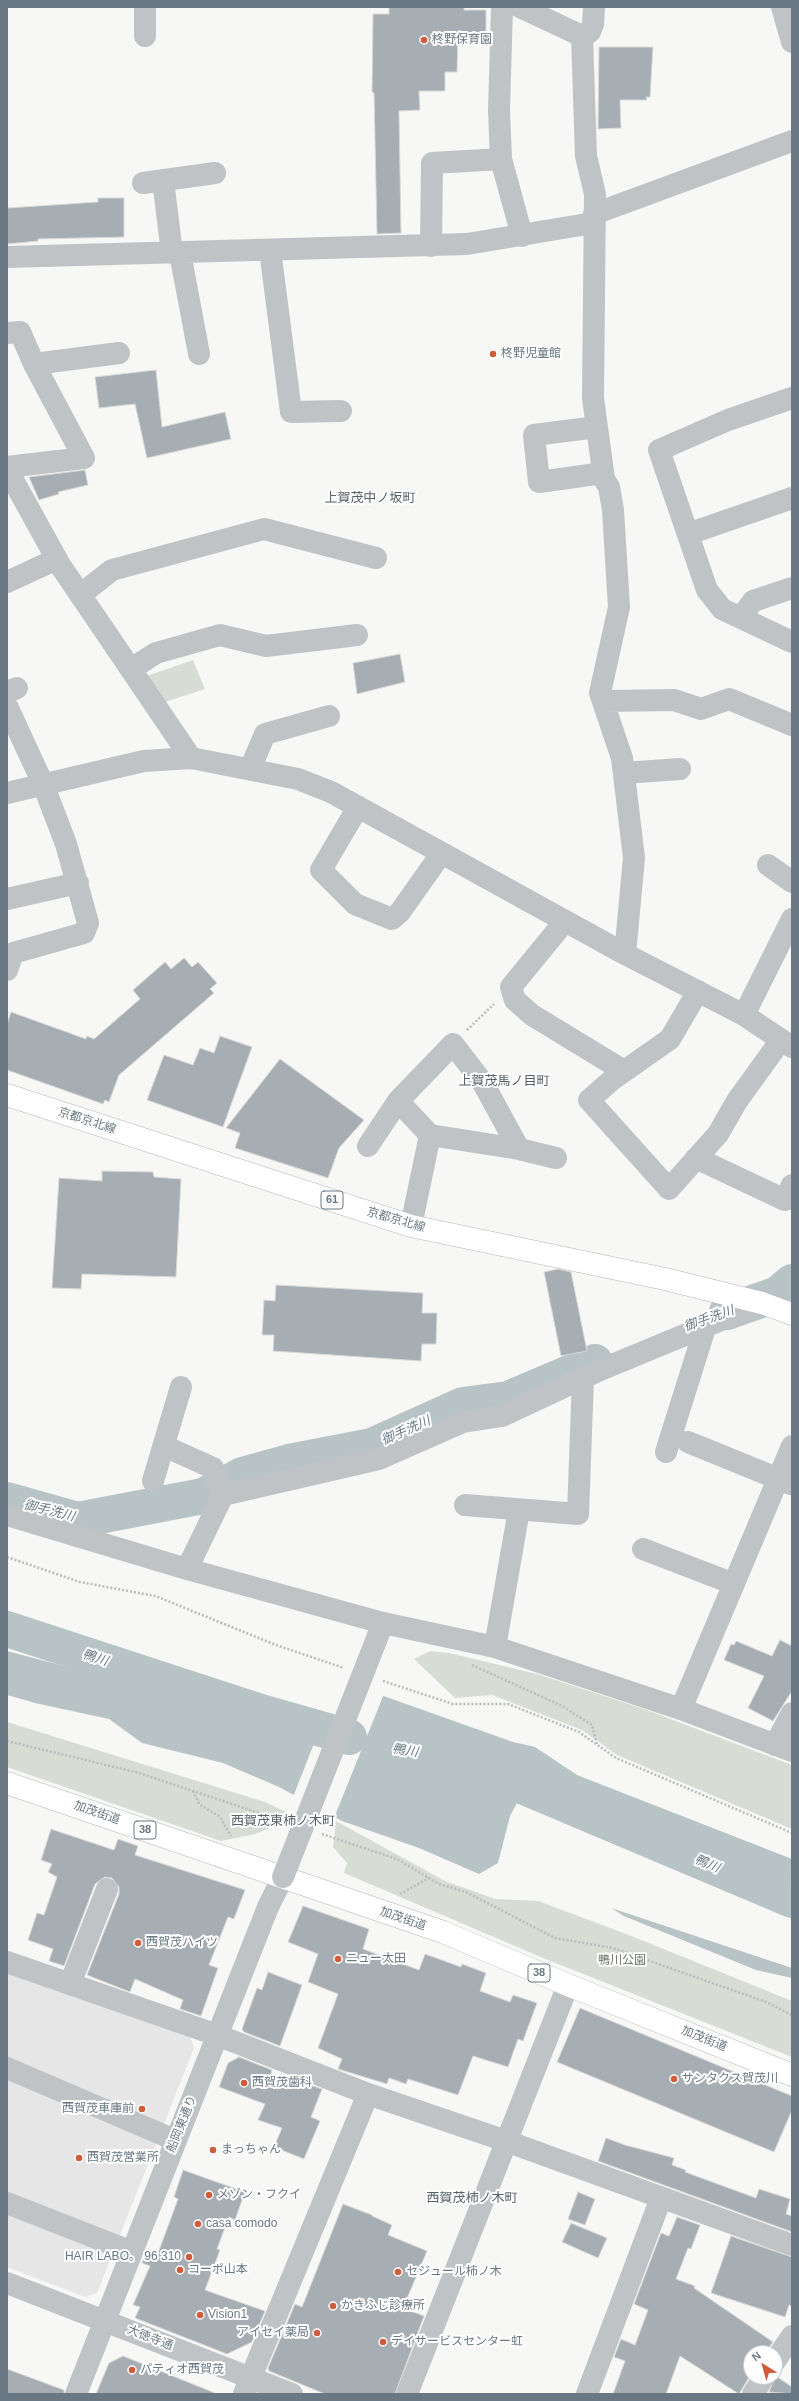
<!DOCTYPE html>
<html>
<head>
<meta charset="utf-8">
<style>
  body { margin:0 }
  #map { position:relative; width:799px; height:2401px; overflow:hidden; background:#f7f7f5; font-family:Arial,sans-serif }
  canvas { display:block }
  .frame { position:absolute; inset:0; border:8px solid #697882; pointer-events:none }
  .north { position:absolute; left:743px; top:2345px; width:40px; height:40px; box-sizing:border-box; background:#fff; border:1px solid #c3c9cd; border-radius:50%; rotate:323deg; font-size:11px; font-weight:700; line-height:16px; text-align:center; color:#697882 }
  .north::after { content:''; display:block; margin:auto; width:14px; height:18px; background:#d15b3b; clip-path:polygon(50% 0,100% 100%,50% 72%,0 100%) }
</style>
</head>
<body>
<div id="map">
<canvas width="799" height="2401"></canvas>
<div class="frame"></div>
<div class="north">N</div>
</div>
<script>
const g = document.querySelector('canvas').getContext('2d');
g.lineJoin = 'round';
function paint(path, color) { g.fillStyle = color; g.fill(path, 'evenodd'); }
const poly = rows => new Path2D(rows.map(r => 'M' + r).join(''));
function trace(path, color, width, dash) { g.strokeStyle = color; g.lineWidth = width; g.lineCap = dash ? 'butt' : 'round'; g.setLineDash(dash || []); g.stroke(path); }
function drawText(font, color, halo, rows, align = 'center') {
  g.font = font + ' Arial,"Noto Sans JP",sans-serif'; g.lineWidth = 4; g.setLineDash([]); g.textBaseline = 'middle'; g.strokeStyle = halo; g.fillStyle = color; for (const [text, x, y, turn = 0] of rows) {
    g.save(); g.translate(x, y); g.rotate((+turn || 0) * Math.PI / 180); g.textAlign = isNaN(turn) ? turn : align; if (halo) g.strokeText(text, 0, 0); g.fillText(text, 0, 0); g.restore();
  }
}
const built = poly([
  [7,1970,190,2036,194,2048,97,2293,85,2297,7,2267]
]);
const green = poly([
  [193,660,205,689,156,705,138,679],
  [430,1651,449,1653,537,1674,644,1709,792,1765,792,1829,617,1755,582,1730,492,1695,455,1698,414,1659],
  [7,1722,265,1802,288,1813,270,1828,255,1834,221,1841,7,1767],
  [336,1821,445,1881,495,1899,538,1901,629,1935,792,2001,792,2057,543,1958,344,1873,347,1863,333,1847]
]);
const water = poly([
  [7,1651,272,1721,327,1726,378,1694,513,1742,535,1747,577,1775,792,1859,792,1886,625,1812,585,1799,540,1789,518,1801,510,1816,498,1863,479,1874,419,1848,342,1821,279,1787,223,1763,142,1743,109,1719,35,1703,7,1695],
  [611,1908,792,1968,792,1978,756,1970,624,1916]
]);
const pier = poly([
  [377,1692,384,1694,334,1818,293,1797,322,1723,327,1724]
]);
const river = poly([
  [727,1312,778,1294,792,1282],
  [7,1500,78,1520,203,1496,242,1475,289,1462,372,1446,463,1405,508,1399,595,1362],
  [7,1629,261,1712,349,1737],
  [491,1773,792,1900]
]);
const building = poly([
  [389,7,464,7,464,10,486,10,486,36,458,36,457,72,445,72,445,91,419,91,420,110,399,111,401,233,377,234,374,93,372,92,373,14,389,14,389,7],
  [599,47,653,47,650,97,646,97,647,100,620,100,621,128,598,129,599,47],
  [98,198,124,198,124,237,38,239,38,241,7,244,7,208,98,202,98,198],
  [156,370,162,427,225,412,231,439,147,458,135,404,99,408,95,377,156,370],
  [85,470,88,485,58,492,59,494,39,500,29,477,85,470],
  [400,654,405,682,357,694,353,663,400,654],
  [184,958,192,967,198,962,217,983,210,989,214,993,119,1075,109,1102,105,1100,103,1104,7,1070,7,1024,11,1012,86,1039,87,1036,94,1039,140,999,133,990,165,962,171,969,184,958],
  [220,1036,252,1047,223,1127,147,1100,164,1055,193,1065,200,1048,214,1053,220,1036],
  [280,1059,364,1120,339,1148,328,1178,235,1148,240,1133,226,1128,280,1059],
  [102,1171,153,1172,154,1177,181,1179,176,1277,82,1274,81,1289,52,1288,59,1178,102,1181,102,1171],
  [558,1269,571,1272,587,1351,561,1356,544,1272,558,1269],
  [276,1285,423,1293,422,1313,437,1313,436,1344,422,1344,421,1361,273,1351,274,1335,262,1335,264,1300,275,1301,276,1285],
  [780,1640,792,1646,792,1691,773,1721,748,1708,764,1676,724,1660,731,1644,734,1645,736,1641,772,1656,780,1640],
  [51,1829,114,1850,118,1839,138,1846,135,1855,245,1890,234,1919,228,1917,209,1965,218,1968,201,2016,180,2009,183,2000,135,1979,130,1992,87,1975,119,1894,119,1887,112,1878,105,1877,95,1884,64,1966,49,1961,53,1949,28,1940,37,1913,44,1915,57,1877,48,1872,52,1864,41,1860,51,1829],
  [303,1906,369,1929,363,1949,419,1970,425,1954,461,1967,462,1964,486,1973,480,1991,510,2002,513,1995,537,2003,523,2041,518,2039,508,2067,473,2056,458,2095,408,2079,406,2084,389,2078,387,2084,338,2069,342,2059,318,2048,338,1994,308,1982,318,1954,288,1942,303,1906],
  [268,1972,302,1985,280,2046,244,2032,242,2029,257,1988,262,1990,268,1972],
  [580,2008,792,2096,792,2110,774,2152,557,2062,580,2008],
  [239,2057,272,2070,271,2074,306,2088,307,2084,322,2089,311,2117,320,2121,304,2159,274,2147,282,2128,258,2120,265,2104,219,2087,228,2063,239,2057],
  [606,2138,625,2145,674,2158,672,2165,686,2170,685,2172,756,2198,759,2189,790,2199,786,2214,792,2216,792,2232,598,2161,606,2138],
  [183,2170,245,2192,235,2220,229,2217,217,2249,220,2250,205,2290,265,2311,252,2342,227,2354,135,2318,140,2307,133,2305,150,2266,142,2263,148,2249,158,2253,178,2199,174,2197,183,2170],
  [578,2192,595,2199,585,2225,568,2219,578,2192],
  [343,2204,372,2215,372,2216,392,2225,388,2235,427,2251,403,2308,424,2316,395,2394,325,2394,269,2371,268,2368,295,2304,302,2307,343,2204],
  [677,2217,700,2225,691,2249,688,2248,676,2279,695,2286,694,2288,773,2342,765,2353,751,2353,751,2374,739,2394,680,2356,666,2394,613,2394,625,2361,614,2357,621,2339,635,2345,648,2310,634,2304,661,2233,669,2236,677,2217],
  [571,2223,607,2238,598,2258,562,2242,571,2223],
  [731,2236,792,2257,792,2306,789,2305,785,2317,711,2293,731,2236],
  [123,2356,215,2393,214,2394,96,2394,109,2363,123,2356],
  [7,2369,64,2390,64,2394,7,2394,7,2369],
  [776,2376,792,2387,792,2394,769,2392,776,2376]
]);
const path = poly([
  [467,1030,494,1004],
  [7,1557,80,1582,155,1596,276,1645,344,1668],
  [472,1665,562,1706,592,1725,597,1745],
  [383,1681,453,1704,508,1704,579,1732,616,1758,792,1833],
  [7,1741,139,1773,283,1821],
  [193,1791,199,1804,220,1817,231,1836],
  [322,1834,397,1859,439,1884,466,1892,555,1938,613,1948,766,2002,792,2015],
  [400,1894,429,1878]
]);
const minor = poly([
  [502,7,499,111,501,159,522,236],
  [520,7,582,36],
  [782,7,792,42],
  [145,36,145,7],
  [582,36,586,156,595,194,593,398,604,479,609,487,613,510,619,607,600,693,622,758,634,858,625,954,744,1015,792,1047],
  [582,36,590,32,593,24,594,7],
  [163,180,172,253],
  [143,183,215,173],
  [594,214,792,141],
  [431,246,432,163,501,159],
  [270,250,291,412,341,411],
  [180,253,199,354],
  [7,257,467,244,593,223],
  [7,333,20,332,34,364,84,458,7,467],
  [34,364,119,353],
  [792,398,728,420,659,450,707,590,722,609,792,642],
  [597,427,534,435,539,482,603,473],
  [7,469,60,565,191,758],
  [688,534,792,498],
  [7,582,57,559],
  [80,595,112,570,264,529,376,558],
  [741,617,753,601,792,588],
  [131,669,156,653,220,635,266,646,357,635],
  [7,692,17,688],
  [603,701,674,700,701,709,729,699,792,725],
  [7,706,43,784,66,844,88,923,84,933,13,953,7,970],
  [250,769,265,734,329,716],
  [624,773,680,769],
  [7,793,144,761,191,758,298,779,331,792,625,954],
  [358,807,321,870,355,904,392,919,400,912,441,854],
  [768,865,792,882],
  [7,899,78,883],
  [565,921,511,987,515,1000,532,1015,624,1071],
  [698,991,670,1039,613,1079,589,1100,669,1189,718,1134,737,1101,781,1040],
  [744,1015,792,919],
  [398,1101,430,1135,519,1149,556,1158],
  [368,1146,398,1101,453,1044,483,1083,519,1149],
  [696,1158,785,1200,792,1185],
  [411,1226,430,1135],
  [688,1442,791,1484],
  [164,1446,213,1468,223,1495],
  [666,1452,705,1328],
  [153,1481,181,1387],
  [465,1505,578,1514,583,1378],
  [7,1515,187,1569,383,1623,495,1647,681,1709,792,1751],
  [643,1549,734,1584],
  [187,1569,223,1495,379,1459,463,1422,502,1416,600,1370,762,1303],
  [495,1647,519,1510],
  [681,1709,792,1446],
  [775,1745,792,1713],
  [7,1962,217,2035,368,2094,506,2141,792,2245],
  [70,1984,107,1889],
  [7,2068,175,2140],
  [7,2203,132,2252],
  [7,2283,292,2394],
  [775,2361,792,2336],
  [76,2394,268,1907,283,1877],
  [244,2394,368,2094],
  [407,2394,568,1985],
  [587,2394,661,2198],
  [753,2394,764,2377]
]);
const major = poly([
  [7,1095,411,1226,665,1279,762,1303,792,1314],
  [7,1783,443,1932,568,1985,792,2075]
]);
const minorBridge = poly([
  [283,1877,383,1623]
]);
const markers = [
  [424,40,4,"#d15b3b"],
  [493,354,4,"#d15b3b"],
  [138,1943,4,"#d15b3b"],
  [338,1959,4,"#d15b3b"],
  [674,2079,4,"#d15b3b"],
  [244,2083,4,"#d15b3b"],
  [142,2109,4,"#d15b3b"],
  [213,2150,4,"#d15b3b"],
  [79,2158,4,"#d15b3b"],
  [209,2195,4,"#d15b3b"],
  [198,2224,4,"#d15b3b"],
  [189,2257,4,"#d15b3b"],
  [180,2270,4,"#d15b3b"],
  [398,2272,4,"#d15b3b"],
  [333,2306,4,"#d15b3b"],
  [200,2315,4,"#d15b3b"],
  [317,2333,4,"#d15b3b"],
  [383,2342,4,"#d15b3b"],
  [132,2370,4,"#d15b3b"]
];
const shields = [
  [332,1200,22],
  [145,1830,22],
  [539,1973,22]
];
const shieldNames = [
  ["61",332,1200],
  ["38",145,1830],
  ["38",539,1973]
];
const poiNames = [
  ["柊野保育園",432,40],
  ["柊野児童館",501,354],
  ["西賀茂ハイツ",146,1943],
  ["ニュー太田",346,1959],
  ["サンタクス賀茂川",682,2079],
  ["西賀茂歯科",252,2083],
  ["西賀茂車庫前",134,2109,"right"],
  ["まっちゃん",221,2150],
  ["西賀茂営業所",87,2158],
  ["メゾン・フクイ",217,2195],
  ["casa comodo",206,2224],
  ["HAIR LABO。 96 310",181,2257,"right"],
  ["コーポ山本",188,2270],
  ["セジュール柿ノ木",406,2272],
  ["かきふじ診療所",341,2306],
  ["Vision1",208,2315],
  ["アイセイ薬局",309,2333,"right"],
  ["デイサービスセンター虹",391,2342],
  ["パティオ西賀茂",140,2370]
];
const streetNames = [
  ["京都京北線",87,1121,18],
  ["京都京北線",396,1220,16],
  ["加茂街道",97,1813,19],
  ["加茂街道",403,1919,19],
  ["加茂街道",704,2039,22],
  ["船岡東通り",182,2124,-68],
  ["大徳寺通",150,2338,21]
];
const parkNames = [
  ["鴨川公園",622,1961]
];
const neighbourhoodNames = [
  ["上賀茂中ノ坂町",370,498],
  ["上賀茂馬ノ目町",504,1081],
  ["西賀茂東柿ノ木町",283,1821],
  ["西賀茂柿ノ木町",472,2198]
];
const waterNames = [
  ["御手洗川",709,1319,-20],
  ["御手洗川",406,1431,-24],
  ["御手洗川",49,1511,14],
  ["鴨川",95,1658,18],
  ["鴨川",405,1751,9],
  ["鴨川",707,1864,23]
];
paint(built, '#e5e6e5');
paint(green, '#d7dcd4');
paint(water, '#b8c3c6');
paint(pier, '#f7f7f5');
trace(river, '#b8c3c6', 36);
paint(building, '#a7aeb3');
trace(building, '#d9d9d7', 1);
trace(major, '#b2b7ba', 23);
trace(path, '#b9bcbe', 2.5, [2, 2]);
trace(minor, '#bfc3c6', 22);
trace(major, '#fff', 22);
trace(minorBridge, '#bfc3c6', 22);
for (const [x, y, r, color] of markers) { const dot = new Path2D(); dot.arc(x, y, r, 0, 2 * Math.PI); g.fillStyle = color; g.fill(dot); trace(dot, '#fff', 1.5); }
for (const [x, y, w] of shields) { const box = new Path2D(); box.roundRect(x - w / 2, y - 9, w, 18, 3); g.fillStyle = '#fff'; g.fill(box); trace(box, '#697882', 1); }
drawText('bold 11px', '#697882', null, shieldNames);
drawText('12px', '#697882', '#fff', poiNames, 'left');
drawText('12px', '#697882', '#fff', streetNames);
drawText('12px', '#6c7a67', '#fff', parkNames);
drawText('13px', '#566168', '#fff', neighbourhoodNames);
drawText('italic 13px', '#65787f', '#fff', waterNames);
</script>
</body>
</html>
